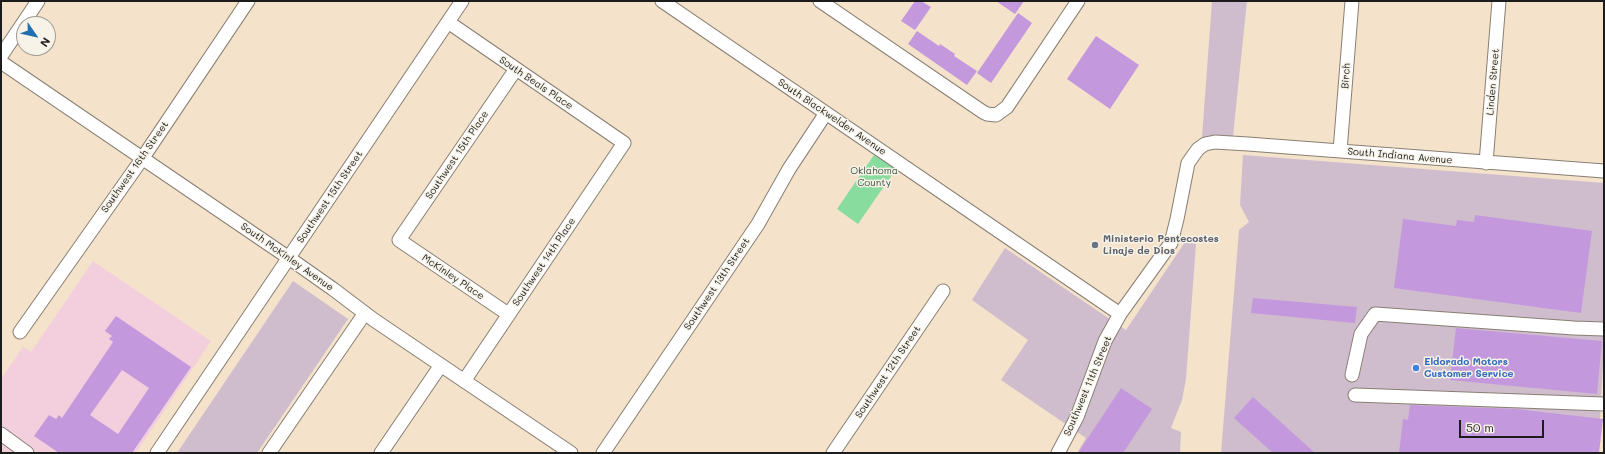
<!DOCTYPE html>
<html>
<head>
<meta charset="utf-8">
<style>
  body { margin:0 }
  #map { position:relative; width:1605px; height:454px; overflow:hidden; background:#f4e2ca; font-family:Mali,sans-serif }
  canvas { display:block }
  .frame { position:absolute; inset:0; border:2px solid #1c1c1c; pointer-events:none }
  .north { position:absolute; left:16px; top:16px; width:40px; height:40px; box-sizing:border-box; background:#f7f3e8; border:1px solid #9f9d96; border-radius:50%; rotate:124deg; font-size:11px; font-weight:700; line-height:16px; text-align:center; color:#1c1c1c }
  .north::after { content:''; display:block; margin:auto; width:14px; height:18px; background:#1f6fb2; clip-path:polygon(50% 0,100% 100%,50% 72%,0 100%) }
  .scale { position:absolute; left:1459px; top:420px; width:85px; height:18px; box-sizing:border-box; border:2px solid #1c1c1c; border-top:0; padding-left:5px; font-size:12px; line-height:14px; white-space:nowrap; color:#1c1c1c; -webkit-text-stroke:3px #f7f3e8; paint-order:stroke }
</style>
</head>
<body>
<div id="map">
<canvas width="1605" height="454"></canvas>
<div class="frame"></div>
<div class="north">N</div>
<div class="scale">50 m</div>
</div>
<script>
const g = document.querySelector('canvas').getContext('2d');
g.lineJoin = 'round';
function paint(path, color) { g.fillStyle = color; g.fill(path, 'evenodd'); }
const poly = rows => new Path2D(rows.map(r => 'M' + r).join(''));
function trace(path, color, width, dash) { g.strokeStyle = color; g.lineWidth = width; g.lineCap = dash ? 'butt' : 'round'; g.setLineDash(dash || []); g.stroke(path); }
function drawText(font, color, halo, rows, align = 'center') {
  g.font = font + ' Mali,sans-serif'; g.lineWidth = 3; g.setLineDash([]); g.textBaseline = 'middle'; g.strokeStyle = halo; g.fillStyle = color; for (const [text, x, y, turn = 0] of rows) {
    g.save(); g.translate(x, y); g.rotate((+turn || 0) * Math.PI / 180); g.textAlign = isNaN(turn) ? turn : align; if (halo) g.strokeText(text, 0, 0); g.fillText(text, 0, 0); g.restore();
  }
}
const built = poly([
  [93,261,211,341,136,453,1,453,1,379,23,347,31,352]
]);
const industrial = poly([
  [1212,1,1247,1,1233,136,1202,137],
  [1243,155,1604,183,1604,346,1598,453,1221,453,1239,230,1249,222,1240,205],
  [1185,242,1196,244,1186,379,1182,400,1171,428,1181,432,1180,453,1077,453,1086,438,1001,380,1028,340,972,300,1005,248,1126,330],
  [293,281,348,319,257,453,177,453]
]);
const green = poly([
  [874,155,896,169,858,224,837,209]
]);
const building = poly([
  [915,1,921,1,931,7,915,30,901,21],
  [996,1,1024,1,1015,14],
  [1018,13,1032,23,991,83,977,73],
  [917,31,939,46,940,44,955,54,954,56,977,71,967,85,908,44],
  [1096,36,1139,65,1110,109,1067,79],
  [1475,215,1592,231,1581,313,1394,288,1403,219,1456,226,1457,220,1474,222],
  [1253,298,1357,307,1355,323,1251,313],
  [116,316,191,367,132,453,59,453,34,436,49,415,56,419,59,415,62,418,113,342,109,339,112,336,105,331],
  [122,370,149,388,118,434,90,415],
  [1456,328,1602,341,1597,394,1450,380],
  [1121,388,1152,409,1123,453,1078,453],
  [1253,397,1315,453,1273,453,1234,418],
  [1410,405,1516,409,1603,419,1599,453,1399,453,1403,419,1408,420]
]);
const minor = poly([
  [662,1,1120,314],
  [820,1,983,112,987,114,996,115,1007,107,1078,1],
  [448,22,624,143,464,381],
  [1,56,38,1],
  [1,62,289,258,333,289,374,320,571,453],
  [1340,151,1352,1],
  [1486,163,1499,1],
  [508,314,399,240,516,69],
  [20,332,142,159,248,1],
  [1352,375,1361,334,1375,314,1574,328,1604,329],
  [1355,395,1604,404],
  [1,434,27,453],
  [157,453,462,1],
  [269,453,365,313],
  [381,453,441,365],
  [603,453,758,224,789,169,826,113],
  [833,453,943,291],
  [1058,453,1077,417,1105,341,1120,314,1171,243,1177,219,1188,163,1198,149,1205,144,1215,142,1248,144,1604,171]
]);
const markers = [
  [1095,245,4,"#6b7280"],
  [1416,368,4,"#3f7fe0"]
];
const streetNames = [
  ["Birch",1346,76,-86],
  ["Linden Street",1493,82,-85],
  ["South Beals Place",536,83,34],
  ["South Blackwelder Avenue",832,117,34],
  ["Southwest 15th Place",457,155,-56],
  ["South Indiana Avenue",1400,156,5],
  ["Southwest 16th Street",135,167,-55],
  ["Southwest 15th Street",330,197,-56],
  ["South McKinley Avenue",287,257,35],
  ["Southwest 14th Place",544,262,-56],
  ["McKinley Place",453,277,34],
  ["Southwest 13th Street",717,284,-56],
  ["Southwest 12th Street",888,372,-56],
  ["Southwest 11th Street",1088,386,-67]
];
const parkNames = [
  ["Oklahoma",874,171],
  ["County",874,183]
];
const worshipNames = [
  ["Ministerio Pentecostes",1103,239],
  ["Linaje de Dios",1103,251]
];
const shopNames = [
  ["Eldorado Motors",1424,362],
  ["Customer Service",1424,374]
];
paint(built, '#f3cfde');
paint(industrial, '#cfbdce');
paint(green, '#87dc9e');
paint(building, '#c498dd');
trace(minor, '#887f73', 15);
trace(minor, '#fff', 13);
for (const [x, y, r, color] of markers) { const dot = new Path2D(); dot.arc(x, y, r, 0, 2 * Math.PI); g.fillStyle = color; g.fill(dot); trace(dot, '#f7f3e8', 1.5); }
drawText('10px', '#1c1c1c', '#f7f3e8', streetNames);
drawText('10px', '#3c5643', '#f7f3e8', parkNames);
drawText('bold 10px', '#5b616d', '#f7f3e8', worshipNames, 'left');
drawText('bold 10px', '#366cbe', '#f7f3e8', shopNames, 'left');
</script>
</body>
</html>
